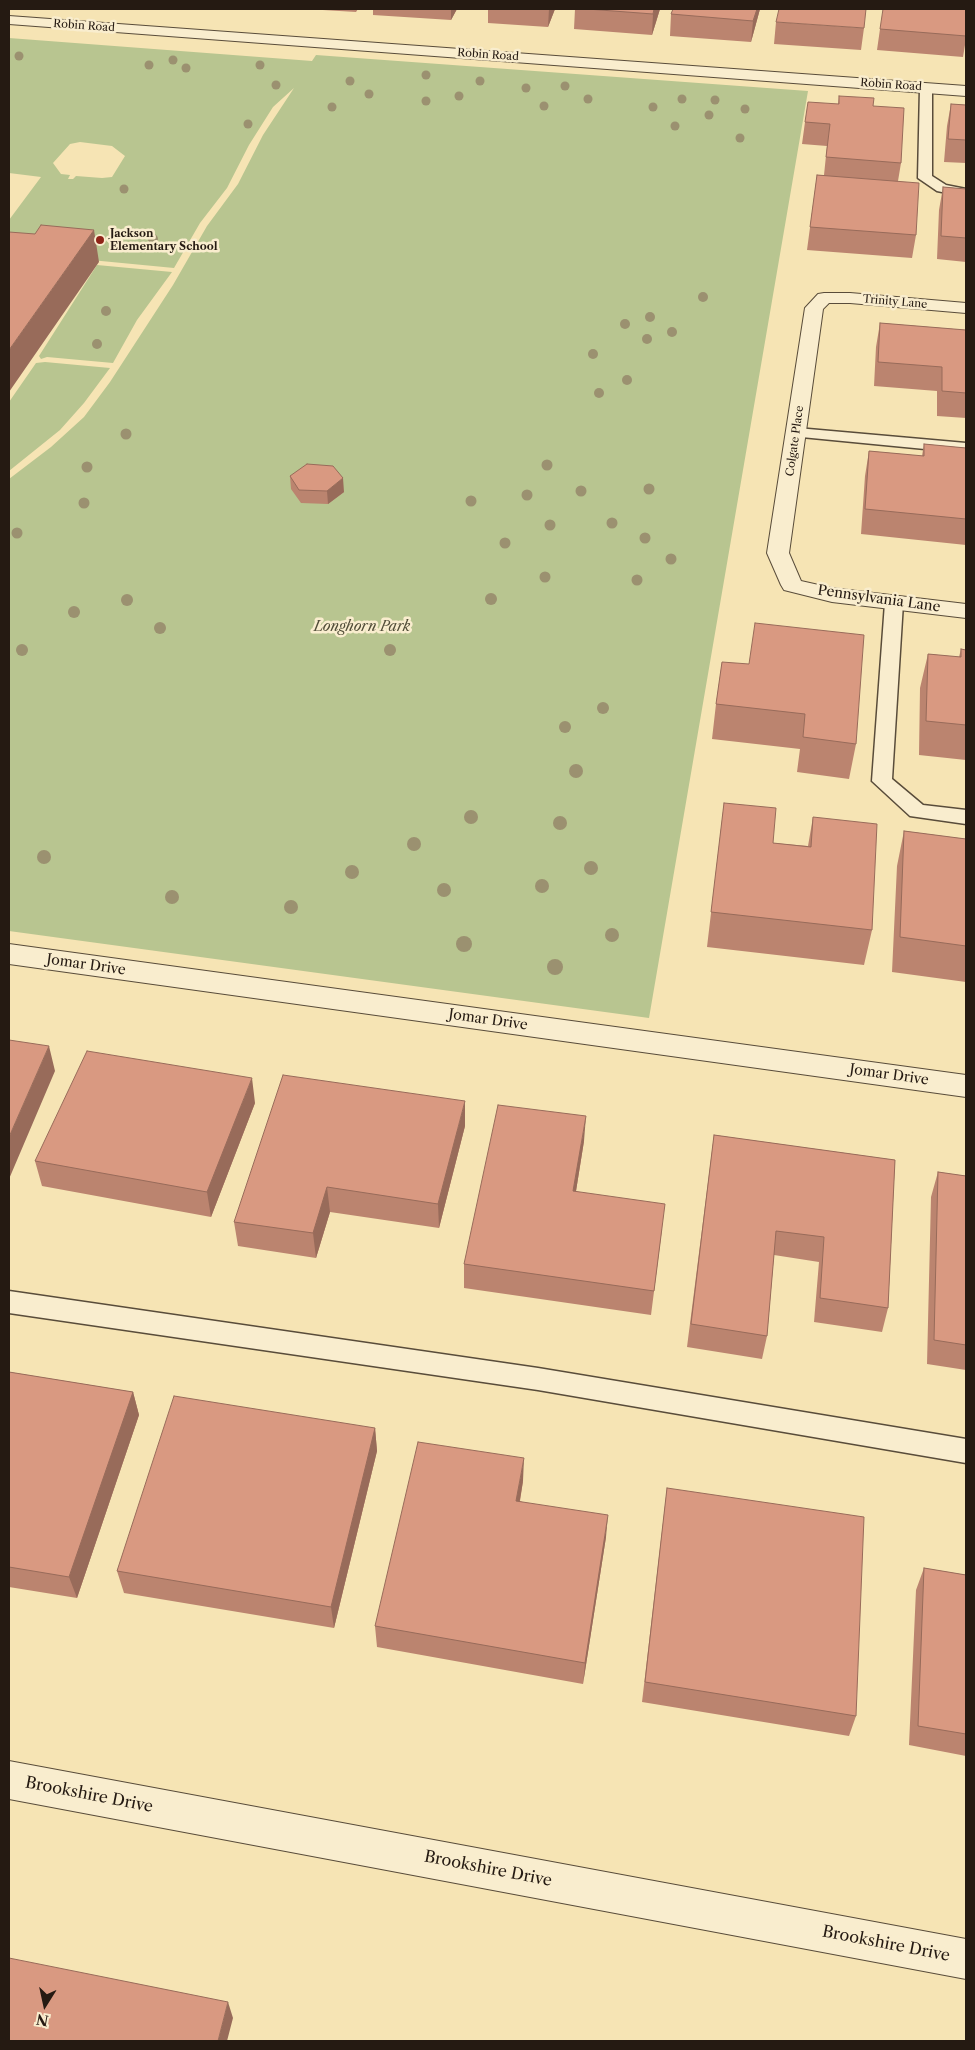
<!DOCTYPE html>
<html>
<head>
<meta charset="utf-8">
<style>
  body { margin:0 }
  #map { position:relative; width:975px; height:2050px; overflow:hidden; background:#f6e4b4; font-family:"Libre Caslon Text",serif }
  canvas { display:block }
  .frame { position:absolute; inset:0; border:10px solid #251a12; pointer-events:none }
  .north { position:absolute; left:20px; top:1980px; width:50px; height:50px; -webkit-text-stroke:4px #f9edce; paint-order:stroke; rotate:190deg; font-size:14px; font-weight:700; line-height:20px; text-align:center; color:#251a12 }
  .north::after { content:''; display:block; margin:auto; width:18px; height:22px; background:#251a12; clip-path:polygon(50% 0,100% 100%,50% 72%,0 100%) }
</style>
</head>
<body>
<div id="map">
<canvas width="975" height="2050"></canvas>
<div class="frame"></div>
<div class="north">N</div>
</div>
<script>
const g = document.querySelector('canvas').getContext('2d');
g.lineJoin = 'round';
function paint(path, color) { g.fillStyle = color; g.fill(path, 'evenodd'); }
const poly = rows => new Path2D(rows.map(r => 'M' + r).join(''));
function trace(path, color, width, dash) { g.strokeStyle = color; g.lineWidth = width; g.lineCap = dash ? 'butt' : 'round'; g.setLineDash(dash || []); g.stroke(path); }
function drawText(font, color, halo, rows, align = 'center') {
  g.font = font + ' "Libre Caslon Text",serif'; g.lineWidth = 5; g.setLineDash([]); g.textBaseline = 'middle'; g.strokeStyle = halo; g.fillStyle = color; for (const [text, x, y, turn = 0] of rows) {
    g.save(); g.translate(x, y); g.rotate((+turn || 0) * Math.PI / 180); g.textAlign = isNaN(turn) ? turn : align; if (halo) g.strokeText(text, 0, 0); g.fillText(text, 0, 0); g.restore();
  }
}
const green = poly([
  [9,38,312,61,316,55,808,91,649,1018,9,931,9,479,51,447,84,417,110,382,173,285,207,226,238,184,263,135,294,88,273,107,249,145,227,188,200,223,174,268,49,256,9,249,9,220,41,177,9,173],
  [80,142,112,146,125,156,112,177,102,178,76,176,73,179,68,179,70,175,61,174,53,163,70,144],
  [97,265,172,272,137,320,113,363,47,357,41,359,39,356],
  [45,362,110,368,84,403,60,430,9,471,9,402,36,363]
]);
const service = poly([
  [926,84,932,88,932,176,946,185,966,189,966,197,937,191,918,178,920,88,926,84],
  [797,428,966,443,966,453,791,436,789,433,791,430,797,428],
  [894,598,900,599,903,603,892,779,923,805,966,810,966,824,910,816,872,781,885,603,888,599,894,598],
  [9,1291,538,1368,966,1439,966,1463,538,1390,9,1313,9,1291]
]);
const minor = poly([
  [9,16,966,86,966,96,9,24,9,16],
  [824,293,850,293,966,303,966,313,850,303,829,303,823,309,789,553,801,581,832,588,966,604,966,618,832,602,784,590,781,585,767,553,805,308,818,294,824,293],
  [9,944,966,1075,966,1097,9,964,9,944],
  [9,1761,966,1939,966,1979,9,1799,9,1761]
]);
const trees = [
  [19,56,4.5],
  [173,60,4.5],
  [149,65,4.5],
  [260,65,4.5],
  [186,68,4.5],
  [426,75,4.5],
  [350,81,4.5],
  [480,81,4.5],
  [276,85,4.5],
  [565,86,4.5],
  [526,88,4.5],
  [369,94,4.5],
  [459,96,4.5],
  [588,99,4.5],
  [682,99,4.5],
  [715,100,4.5],
  [426,101,4.5],
  [544,106,4.5],
  [332,107,4.5],
  [653,107,4.5],
  [745,109,4.5],
  [709,115,4.5],
  [248,124,4.5],
  [675,126,4.5],
  [740,138,4.5],
  [124,189,4.5],
  [153,239,5],
  [703,297,5],
  [106,311,5],
  [650,317,5],
  [625,324,5],
  [672,332,5],
  [647,339,5],
  [97,344,5],
  [593,354,5],
  [627,380,5],
  [599,393,5],
  [126,434,5.5],
  [547,465,5.5],
  [87,467,5.5],
  [649,489,5.5],
  [581,491,5.5],
  [527,495,5.5],
  [471,501,5.5],
  [84,503,5.5],
  [612,523,5.5],
  [550,525,5.5],
  [17,533,5.5],
  [645,538,5.5],
  [505,543,5.5],
  [671,559,5.5],
  [545,577,5.5],
  [637,580,5.5],
  [491,599,6],
  [127,600,6],
  [74,612,6],
  [160,628,6],
  [22,650,6],
  [390,650,6],
  [603,708,6],
  [565,727,6],
  [576,771,7],
  [471,817,7],
  [560,823,7],
  [414,844,7],
  [44,857,7],
  [591,868,7],
  [352,872,7],
  [542,886,7],
  [444,890,7],
  [172,897,7],
  [291,907,7],
  [612,935,7],
  [464,944,8],
  [555,967,8]
];
const wall = poly([
  [306,9,358,9,356,12],
  [373,9,457,9,451,20,373,15],
  [488,9,555,9,548,27,488,23],
  [575,9,660,9,652,35,574,29],
  [760,9,751,42,670,36,671,14],
  [966,9,966,39,963,57,877,50,880,29],
  [776,22,864,28,861,50,774,44],
  [839,96,873,106,901,163,898,181,916,235,912,258,807,250,817,175,824,175,827,146,802,144,805,122,838,104],
  [951,104,966,105,966,163,944,162,947,126],
  [943,187,966,189,966,262,937,259,939,210],
  [880,323,966,330,966,418,937,416,937,391,874,386,876,347],
  [924,444,966,448,966,545,861,534,865,476,869,451,922,456],
  [290,476,344,492,328,504,301,503,291,489],
  [961,649,966,650,966,760,919,755,920,688,928,654,959,657],
  [722,662,856,744,849,779,797,772,800,749,712,739,716,704],
  [724,803,773,843,808,846,813,817,872,930,864,965,707,947],
  [904,831,966,839,966,982,892,972,897,866],
  [255,1103,211,1217,42,1186,35,1161],
  [465,1126,439,1228,330,1212,316,1258,238,1246,234,1222],
  [714,1135,895,1160,888,1308,882,1332,814,1322,819,1262,774,1255,767,1336,762,1359,687,1347],
  [584,1141,576,1191,662,1229,651,1315,464,1288,464,1264],
  [938,1172,966,1176,966,1370,927,1364,931,1197],
  [9,1372,133,1392,139,1415,77,1598,9,1587],
  [375,1428,377,1451,334,1628,124,1593,117,1571],
  [523,1481,520,1501,606,1537,583,1684,377,1647,375,1626],
  [667,1488,856,1716,849,1736,642,1702],
  [924,1568,966,1575,966,1756,909,1745,916,1590]
]);
const shadedWall = poly([
  [451,9,457,9,451,20],
  [549,9,555,9,548,27],
  [654,9,660,9,652,35,653,14],
  [757,9,760,9,751,42,753,21],
  [94,230,99,262,9,392,9,350],
  [343,478,344,492,328,504,327,491],
  [49,1046,55,1071,9,1179,9,1137],
  [252,1078,255,1103,211,1217,207,1192],
  [465,1101,465,1126,439,1228,438,1204],
  [586,1116,584,1141,572,1216,573,1191],
  [327,1187,330,1212,316,1258,313,1233],
  [133,1392,139,1415,77,1598,69,1577],
  [375,1428,377,1451,334,1628,331,1607],
  [524,1458,523,1481,516,1523,516,1501],
  [608,1515,606,1537,583,1684,585,1663],
  [228,2002,233,2018,227,2041,218,2041]
]);
const building = poly([
  [587,9,654,9,653,14,587,9],
  [673,9,757,9,753,21,671,14,673,9],
  [779,9,866,9,864,28,776,22,779,9],
  [883,9,966,9,966,36,880,29,883,9],
  [839,96,874,98,873,106,904,108,901,163,826,157,830,124,805,122,808,102,839,104,839,96],
  [951,104,966,105,966,140,948,139,951,104],
  [817,175,919,183,916,235,810,227,817,175],
  [943,187,966,189,966,238,941,236,943,187],
  [41,225,94,230,9,350,9,232,35,234,41,225],
  [880,323,966,330,966,393,942,391,942,367,878,362,880,323],
  [924,444,966,448,966,519,865,509,869,451,924,456,924,444],
  [307,464,333,466,343,478,327,491,299,490,290,476,307,464],
  [755,623,864,635,856,744,803,737,805,714,716,704,722,662,749,664,755,623],
  [961,649,966,650,966,725,926,721,928,654,961,657,961,649],
  [724,803,776,808,773,843,811,847,813,817,877,824,872,930,711,912,724,803],
  [904,831,966,839,966,946,900,937,904,831],
  [9,1040,49,1046,9,1137,9,1040],
  [87,1051,252,1078,207,1192,35,1161,87,1051],
  [283,1075,465,1101,438,1204,327,1187,313,1233,234,1222,283,1075],
  [498,1105,586,1116,573,1191,665,1204,654,1291,464,1264,498,1105],
  [714,1135,895,1160,888,1308,820,1298,824,1237,776,1231,767,1336,691,1324,714,1135],
  [938,1172,966,1176,966,1345,934,1340,938,1172],
  [9,1372,133,1392,69,1577,9,1567,9,1372],
  [174,1396,375,1428,331,1607,117,1571,174,1396],
  [418,1442,524,1458,516,1501,608,1515,585,1663,375,1626,418,1442],
  [667,1488,864,1517,856,1716,645,1682,667,1488],
  [924,1568,966,1575,966,1734,918,1726,924,1568],
  [9,1958,228,2002,218,2041,9,2041,9,1958]
]);
const markers = [
  [100,240,5,"#8f2418"]
];
const farStreetnames = [
  ["Robin Road",84,26,4],
  ["Robin Road",488,55,4],
  ["Robin Road",891,85,4],
  ["Trinity Lane",895,302,5],
  ["Colgate Place",795,441,-82]
];
const farPoinames = [
  ["Jackson",110,234],
  ["Elementary School",110,247]
];
const streetNames = [
  ["Pennsylvania Lane",879,599,8],
  ["Jomar Drive",86,965,8],
  ["Jomar Drive",488,1020,8],
  ["Jomar Drive",889,1075,8]
];
const parkNames = [
  ["Longhorn Park",362,627]
];
const nearStreetnames = [
  ["Brookshire Drive",89,1795,11],
  ["Brookshire Drive",488,1869,11],
  ["Brookshire Drive",886,1944,11]
];
paint(green, '#b8c590');
trace(service, '#594c3a', 3);
trace(minor, '#594c3a', 2);
paint(service, '#f9edce');
paint(minor, '#f9edce');
g.fillStyle = '#9b9170';
for (const [x, y, r] of trees) { g.beginPath(); g.arc(x, y, r, 0, 2 * Math.PI); g.fill(); }
paint(wall, '#bb846f');
paint(shadedWall, '#986b5a');
paint(building, '#d99981');
trace(building, '#986b5a', 1);
for (const [x, y, r, color] of markers) { const dot = new Path2D(); dot.arc(x, y, r, 0, 2 * Math.PI); g.fillStyle = color; g.fill(dot); trace(dot, '#f9edce', 2); }
drawText('11px', '#251a12', '#f9edce', farStreetnames);
drawText('bold 11px', '#251a12', '#f9edce', farPoinames, 'left');
drawText('14px', '#251a12', '#f9edce', streetNames);
drawText('italic 14px', '#514d38', '#f9edce', parkNames);
drawText('16px', '#251a12', '#f9edce', nearStreetnames);
</script>
</body>
</html>
